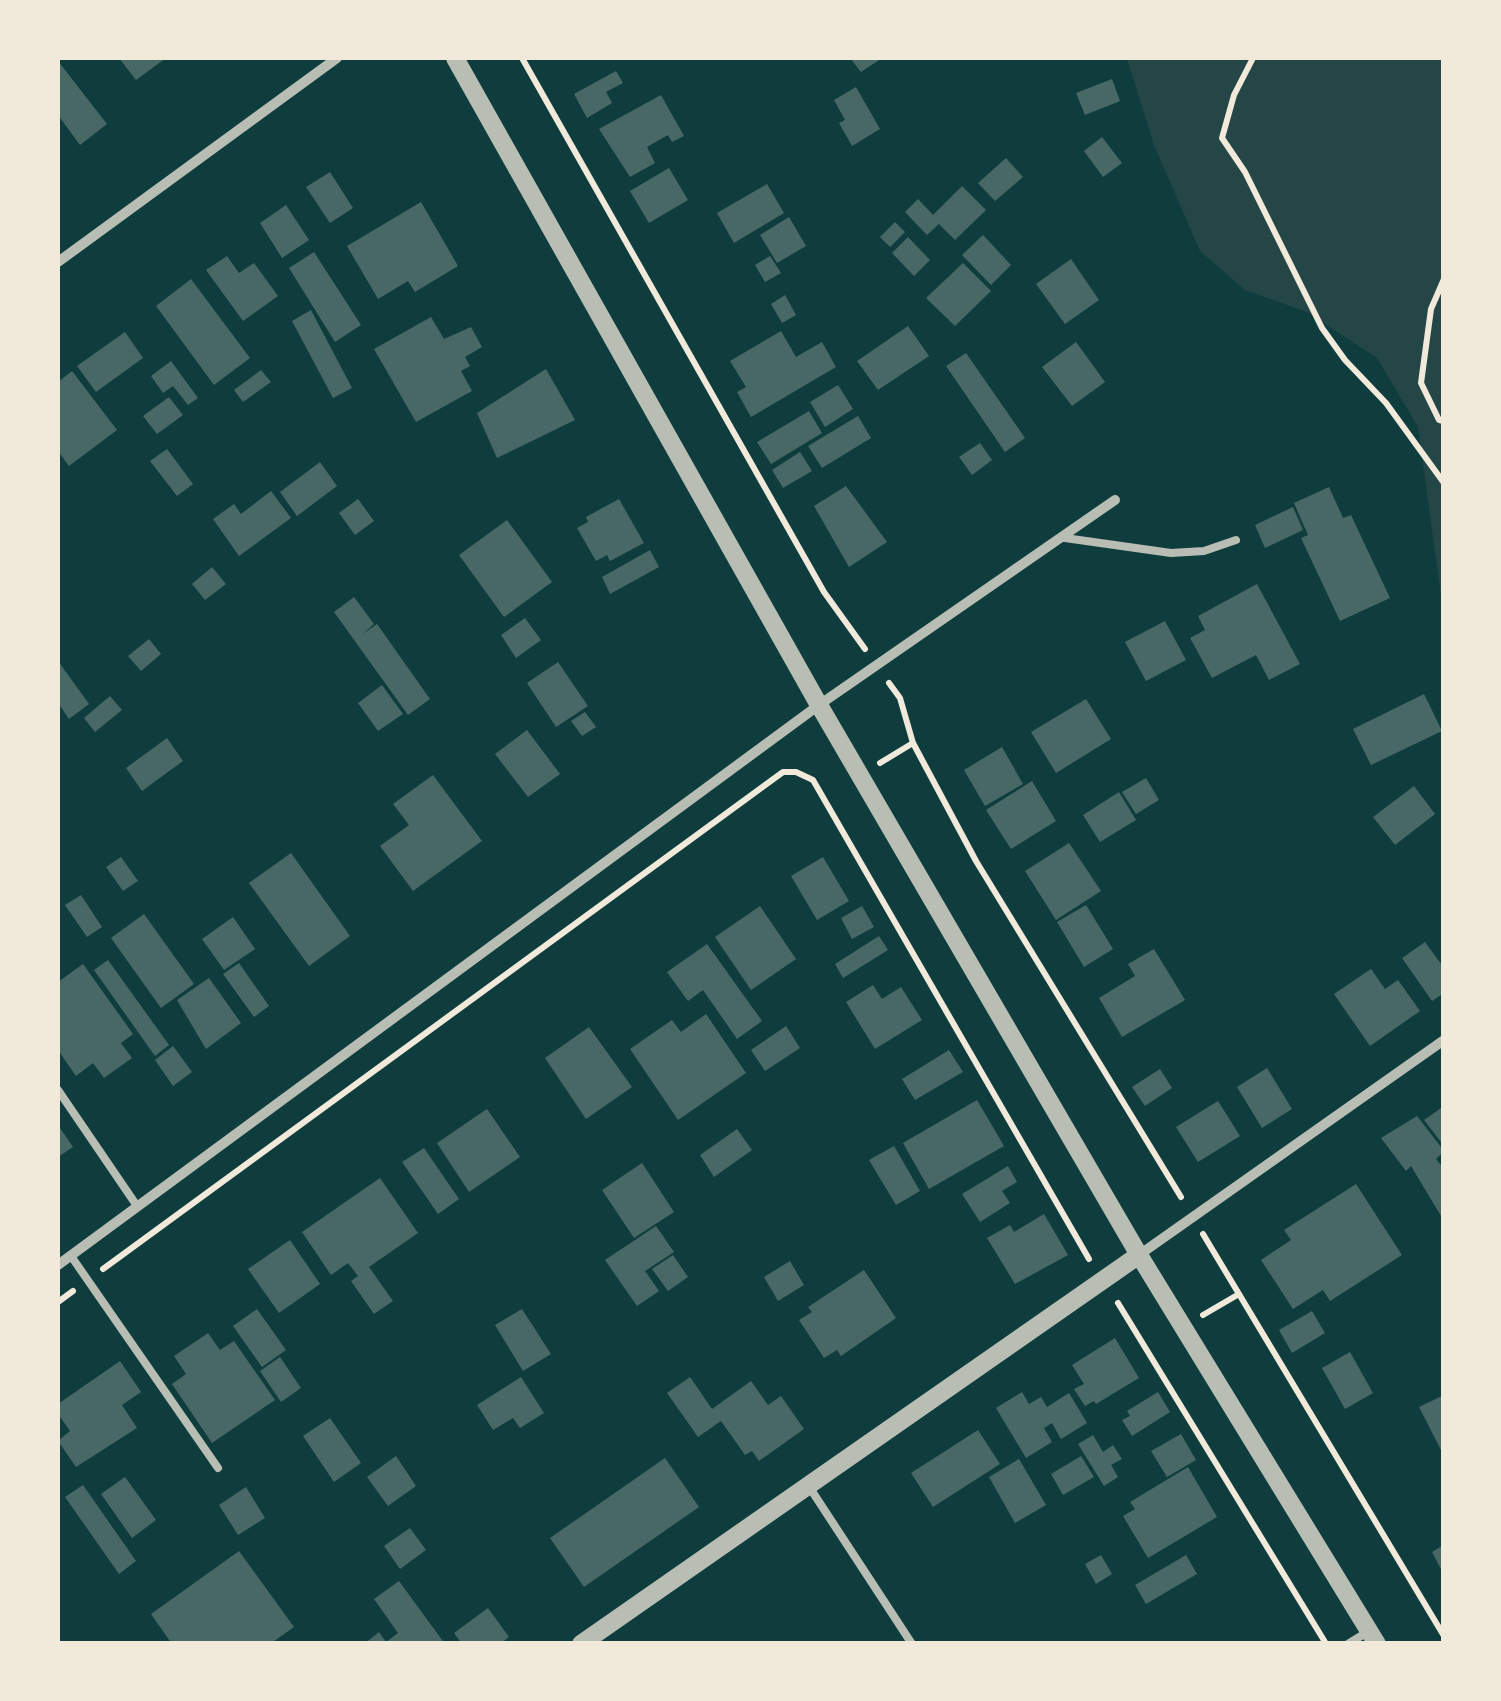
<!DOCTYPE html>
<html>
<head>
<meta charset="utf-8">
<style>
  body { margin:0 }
  #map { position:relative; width:1501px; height:1701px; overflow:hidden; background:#0f3d3e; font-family:"DM Sans",sans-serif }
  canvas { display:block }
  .frame { position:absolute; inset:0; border:60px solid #f1e9da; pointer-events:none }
</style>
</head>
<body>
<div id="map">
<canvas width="1501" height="1701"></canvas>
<div class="frame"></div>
</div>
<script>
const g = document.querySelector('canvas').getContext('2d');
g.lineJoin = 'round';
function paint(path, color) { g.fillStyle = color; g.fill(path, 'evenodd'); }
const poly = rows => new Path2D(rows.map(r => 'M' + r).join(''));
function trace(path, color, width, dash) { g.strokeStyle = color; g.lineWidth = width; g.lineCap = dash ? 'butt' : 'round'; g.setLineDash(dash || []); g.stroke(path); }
const green = poly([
  [1127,58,1443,58,1443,611,1418,427,1377,358,1307,312,1245,290,1200,251,1154,145]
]);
const building = poly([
  [119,58,166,58,136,80],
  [850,58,882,58,861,72],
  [58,61,107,124,80,145,58,115],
  [616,71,623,83,606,92,612,103,587,118,574,94],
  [1112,79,1120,101,1085,115,1076,93],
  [856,87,880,129,852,146,839,123,845,120,834,100],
  [661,95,684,136,672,142,668,135,647,147,655,163,630,177,599,129],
  [1102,137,1122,163,1103,177,1084,151],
  [1006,158,1023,177,995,201,978,183],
  [669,168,688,200,649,223,630,191],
  [330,172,353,208,330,223,306,187],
  [767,184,784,213,734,243,717,213],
  [962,186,986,210,955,240,939,224,927,235,905,212,918,199,933,215],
  [421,202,458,266,415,292,408,281,378,299,347,246],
  [286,205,309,240,282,258,260,223],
  [789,217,806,246,777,263,760,235],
  [895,222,905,232,890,247,880,237],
  [983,235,1011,265,991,285,962,255],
  [908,237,930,260,914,276,892,253],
  [314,252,361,325,335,342,289,268],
  [227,256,239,273,254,263,278,296,243,321,206,270],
  [770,256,781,273,765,282,755,265],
  [1071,259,1099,300,1065,324,1036,284],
  [963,263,991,291,955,326,926,298],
  [191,279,250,358,214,385,156,306],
  [785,295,796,315,782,323,771,304],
  [311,310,352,388,333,398,292,321],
  [431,317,444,339,471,327,482,347,465,357,470,366,461,371,472,391,416,422,374,349],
  [908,326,929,356,878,390,857,361],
  [781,331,796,357,822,342,836,367,751,417,737,392,746,387,730,361],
  [125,332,143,358,96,392,77,366],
  [1076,342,1105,382,1072,406,1042,367],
  [966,353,1025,438,1005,452,946,366],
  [171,361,198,398,188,405,173,386,163,393,151,376],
  [546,369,575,420,497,458,477,413],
  [261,370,271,382,243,402,234,390],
  [72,371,117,430,69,466,58,451,58,382],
  [838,385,853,409,825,427,810,402],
  [169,397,183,415,157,434,143,416],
  [809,411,822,433,771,464,757,442],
  [858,416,871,438,822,468,808,446],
  [980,443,992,460,972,475,959,457],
  [167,449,193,484,177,496,150,461],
  [800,452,812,471,783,488,772,470],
  [320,462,337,486,297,516,280,492],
  [846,486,887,542,849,567,814,506],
  [1329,487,1343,518,1351,515,1390,598,1340,621,1301,538,1308,535,1294,503],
  [271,491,291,518,239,556,213,519,234,504,241,514],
  [358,499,374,521,355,535,339,513],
  [619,499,644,543,610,561,607,555,596,561,577,528,588,522,586,517],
  [1293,507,1303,530,1265,548,1255,525],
  [507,520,552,582,504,617,459,555],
  [650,550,659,567,610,594,602,577],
  [212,567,226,584,205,600,192,584],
  [1257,584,1300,664,1269,680,1256,655,1212,678,1190,638,1205,630,1198,616],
  [354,597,374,624,363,634,377,624,430,699,408,715,334,612],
  [525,618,541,640,516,658,501,635],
  [1165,621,1186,660,1146,681,1125,642],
  [149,639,161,654,141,671,128,656],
  [58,661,89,704,69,719,58,703],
  [558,662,588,706,556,727,527,683],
  [382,685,403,714,378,731,358,703],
  [1424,694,1442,731,1371,765,1353,729],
  [110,696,122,710,95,732,84,718],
  [1086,699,1111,739,1056,773,1031,732],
  [585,712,596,727,582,736,571,721],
  [527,730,560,774,528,797,495,754],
  [167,738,183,761,142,791,126,768],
  [1002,747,1023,784,985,806,964,770],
  [433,775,482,841,413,891,380,846,409,825,393,804],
  [1146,778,1159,800,1136,814,1122,792],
  [1032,781,1056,821,1011,849,986,810],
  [1414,786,1435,814,1395,845,1373,817],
  [1119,792,1136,820,1100,842,1083,815],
  [1069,843,1101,891,1056,920,1025,871],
  [291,853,350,936,309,966,249,883],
  [121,857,138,881,123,891,106,867],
  [823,857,849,901,817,920,791,876],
  [81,895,102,927,87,937,65,905],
  [1086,905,1113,949,1084,967,1057,922],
  [760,906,796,959,751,990,715,937],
  [862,906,874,927,852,939,841,918],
  [144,914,194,984,161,1008,111,938],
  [233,917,255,949,224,970,202,939],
  [879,936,888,950,843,978,835,964],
  [1425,942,1444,968,1444,993,1432,1001,1402,958],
  [707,944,762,1021,737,1039,703,990,688,1001,667,972],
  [1154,949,1185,1000,1122,1037,1099,998,1135,976,1128,964],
  [108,960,169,1045,155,1056,94,970],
  [239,963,269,1006,254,1017,223,974],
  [83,964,133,1034,121,1043,132,1058,104,1078,93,1063,76,1076,58,1050,58,982],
  [1371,969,1385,989,1398,980,1420,1011,1370,1046,1334,994],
  [209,978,241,1023,206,1049,177,1000],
  [873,985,882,999,901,987,922,1020,875,1049,846,1002],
  [706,1014,746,1073,678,1120,630,1049,672,1020,681,1032],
  [786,1026,800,1048,765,1071,751,1050],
  [589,1027,632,1087,586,1119,545,1058],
  [173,1046,192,1072,173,1086,155,1060],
  [949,1050,963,1072,915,1100,902,1079],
  [1267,1068,1292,1109,1262,1128,1237,1087],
  [1160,1069,1172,1088,1145,1106,1132,1087],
  [977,1100,1004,1146,929,1189,903,1143],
  [1218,1101,1240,1136,1198,1162,1176,1127],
  [1444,1106,1444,1146,1424,1120],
  [487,1109,520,1157,469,1192,437,1143],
  [1417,1116,1444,1151,1436,1159,1444,1169,1444,1221,1411,1166,1406,1171,1381,1138],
  [58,1125,73,1147,58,1157],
  [737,1129,752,1150,714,1177,700,1155],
  [894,1146,920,1191,896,1205,869,1160],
  [424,1148,459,1199,438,1214,402,1162],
  [642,1163,674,1212,634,1238,602,1190],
  [1008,1166,1017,1182,1002,1191,1010,1203,980,1222,962,1194],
  [380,1178,418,1233,369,1267,393,1301,374,1314,351,1281,358,1276,348,1263,331,1275,302,1232],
  [1356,1184,1402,1255,1330,1301,1323,1290,1293,1309,1261,1260,1291,1240,1284,1230],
  [1044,1214,1068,1255,1015,1284,987,1238,1010,1225,1014,1232],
  [656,1226,674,1252,645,1271,659,1291,637,1306,605,1260],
  [290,1240,320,1284,279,1313,248,1269],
  [673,1255,688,1277,668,1291,652,1269],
  [790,1261,804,1285,778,1301,764,1277],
  [864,1270,896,1318,841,1356,837,1350,824,1358,799,1320,812,1312,808,1307],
  [257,1309,286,1350,262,1367,233,1326],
  [522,1309,551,1354,523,1371,495,1325],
  [1312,1311,1325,1333,1292,1353,1279,1330],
  [208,1333,220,1350,234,1341,275,1400,212,1443,172,1384,186,1374,174,1356],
  [1115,1338,1139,1378,1096,1404,1094,1401,1085,1406,1074,1389,1084,1384,1072,1365],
  [1350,1352,1373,1393,1345,1409,1322,1368],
  [280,1357,301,1388,281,1402,260,1371],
  [120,1361,141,1392,122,1405,137,1428,76,1467,58,1441,70,1431,58,1414,58,1404],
  [521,1377,544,1413,520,1428,513,1418,493,1430,477,1405],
  [690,1377,712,1409,751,1381,768,1405,781,1396,804,1429,759,1461,752,1451,745,1455,721,1421,698,1437,667,1393],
  [1022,1392,1029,1404,1041,1397,1047,1407,1069,1393,1087,1423,1061,1439,1052,1423,1044,1428,1052,1442,1026,1458,996,1408],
  [1158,1392,1170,1412,1132,1436,1122,1420,1130,1416,1127,1411],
  [1444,1395,1444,1456,1419,1407],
  [330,1418,361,1463,334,1482,303,1436],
  [978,1430,1000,1464,933,1507,911,1473],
  [1181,1434,1196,1460,1167,1477,1151,1451],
  [1093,1435,1103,1452,1113,1445,1122,1459,1111,1465,1118,1477,1104,1486,1078,1444],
  [396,1456,416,1486,388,1506,367,1477],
  [1081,1456,1094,1477,1063,1495,1051,1474],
  [665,1458,699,1507,584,1587,550,1538],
  [1019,1459,1046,1505,1015,1523,989,1477],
  [1188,1467,1217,1517,1148,1558,1123,1516,1135,1509,1130,1502],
  [125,1477,156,1520,132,1538,101,1494],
  [83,1485,136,1561,119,1574,65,1497],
  [246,1487,265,1518,238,1535,219,1505],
  [410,1528,426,1550,400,1569,384,1546],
  [1444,1545,1444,1575,1432,1552],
  [239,1551,294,1627,270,1644,172,1644,151,1614],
  [1101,1555,1112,1574,1096,1584,1085,1564],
  [1186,1555,1197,1574,1146,1604,1135,1585],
  [399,1581,445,1644,364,1644,379,1632,386,1642,398,1633,374,1599],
  [488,1608,509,1637,500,1644,462,1644,454,1633]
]);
const path = poly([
  [522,58,824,592,865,649],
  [1253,58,1234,95,1222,138,1245,172,1322,328,1345,360,1386,403,1444,483],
  [1444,279,1431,309,1421,383,1439,420,1444,421],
  [889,683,900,698,913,743,976,861,1181,1197],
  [880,763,913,743],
  [1203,1234,1444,1636],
  [103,1269,783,772,796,772,813,780,1089,1259],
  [58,1302,73,1291],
  [1118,1303,1325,1642],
  [1203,1315,1239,1294]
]);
const service = poly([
  [1065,538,1171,553,1204,551,1236,540],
  [58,1090,137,1206],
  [71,1256,218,1468],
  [808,1485,912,1644],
  [1348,1644,1369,1631]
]);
const minor = poly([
  [58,262,337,58],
  [1139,1255,1444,1040],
  [58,1265,819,705,1115,500]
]);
const tertiary = poly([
  [455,58,819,705,1139,1255,1377,1644],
  [581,1644,1139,1255]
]);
paint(green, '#244646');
paint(building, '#486865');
trace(path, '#f1e9da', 6);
trace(service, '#b8beb3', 8);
trace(minor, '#b8beb3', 10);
trace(tertiary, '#b8beb3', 18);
</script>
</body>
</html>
